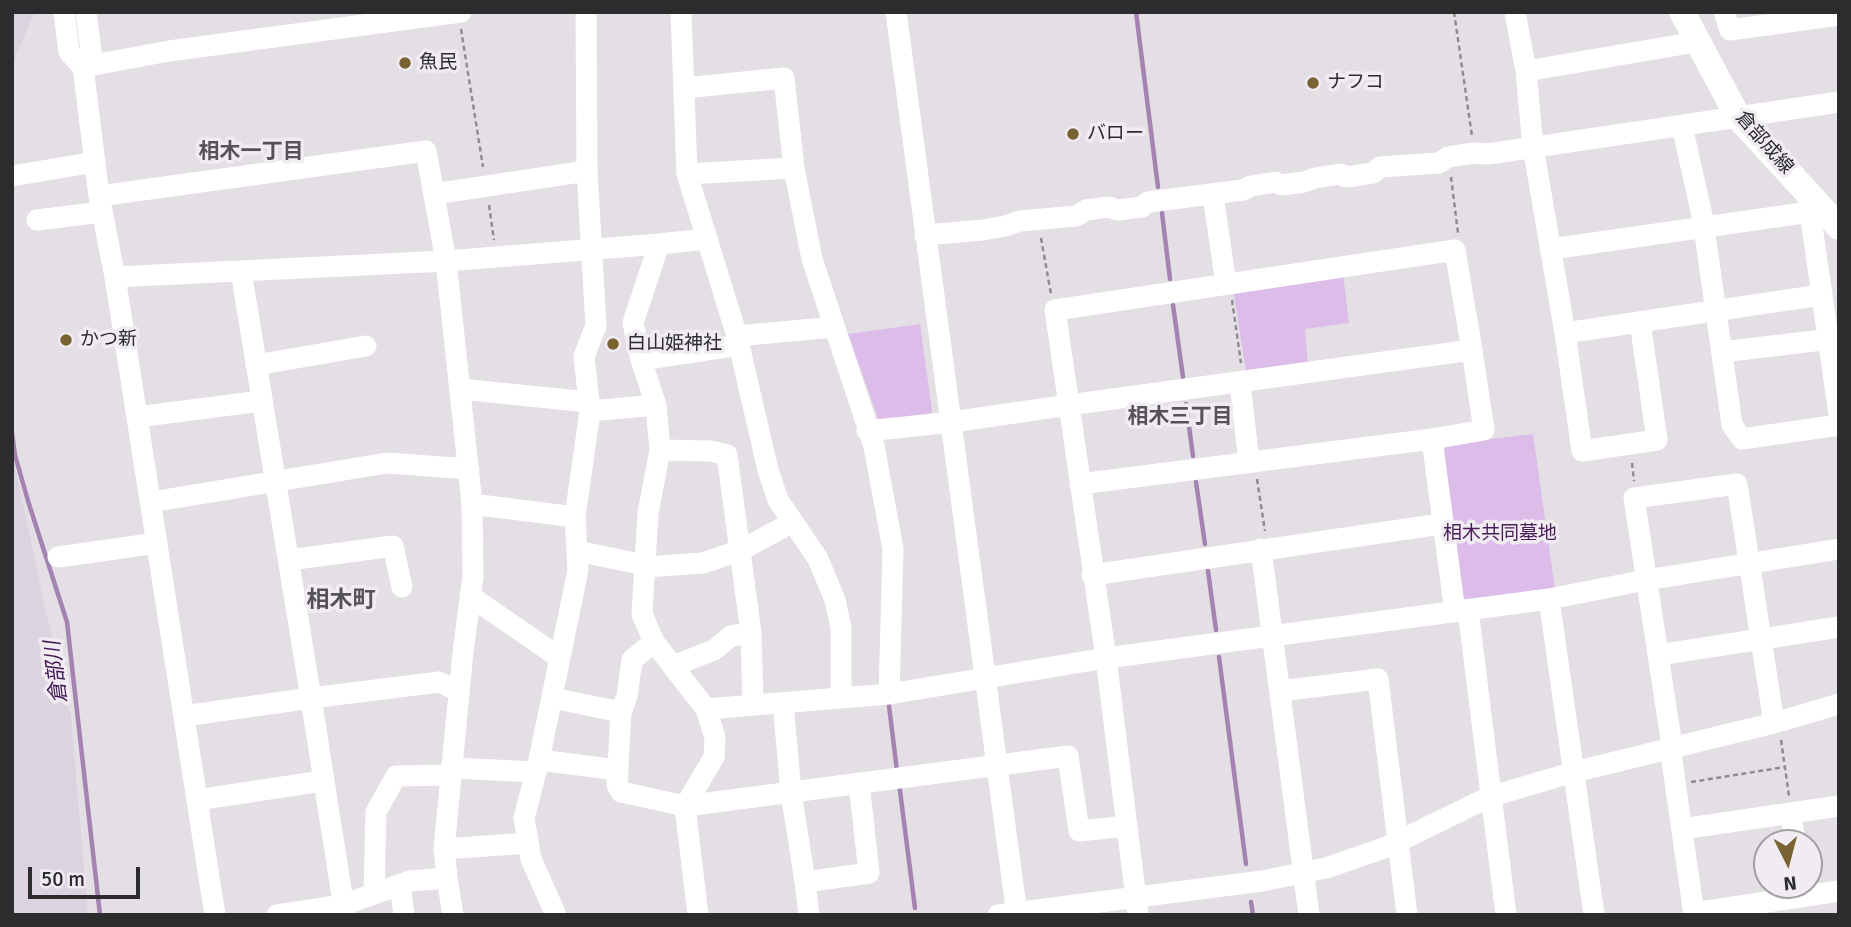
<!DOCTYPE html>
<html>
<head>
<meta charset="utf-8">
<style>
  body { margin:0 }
  #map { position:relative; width:1851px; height:927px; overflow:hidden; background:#e3dfe4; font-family:Signika,sans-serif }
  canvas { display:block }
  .frame { position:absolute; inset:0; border:14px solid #2c2b2d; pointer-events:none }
  .north { position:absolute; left:1753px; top:829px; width:70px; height:70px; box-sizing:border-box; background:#f0ecf2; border:2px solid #a29fa3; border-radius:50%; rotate:174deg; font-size:19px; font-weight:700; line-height:28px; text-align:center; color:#2c2b2d }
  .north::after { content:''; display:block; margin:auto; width:24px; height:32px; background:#7a6333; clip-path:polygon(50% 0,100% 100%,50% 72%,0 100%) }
  .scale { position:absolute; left:28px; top:867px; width:112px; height:32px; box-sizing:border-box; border:4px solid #2c2b2d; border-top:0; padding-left:9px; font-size:21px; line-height:24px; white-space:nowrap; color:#2c2b2d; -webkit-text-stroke:5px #f0ecf2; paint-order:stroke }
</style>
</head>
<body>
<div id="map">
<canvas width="1851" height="927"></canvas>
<div class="frame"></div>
<div class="north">N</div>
<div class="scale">50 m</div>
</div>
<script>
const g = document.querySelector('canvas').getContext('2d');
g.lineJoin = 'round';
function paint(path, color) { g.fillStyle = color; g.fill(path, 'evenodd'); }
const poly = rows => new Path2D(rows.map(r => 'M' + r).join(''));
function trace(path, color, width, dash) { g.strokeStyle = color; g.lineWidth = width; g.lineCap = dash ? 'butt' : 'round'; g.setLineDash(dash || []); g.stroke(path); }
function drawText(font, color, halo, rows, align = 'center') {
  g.font = font + ' Signika,"Noto Sans JP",sans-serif'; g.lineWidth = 7; g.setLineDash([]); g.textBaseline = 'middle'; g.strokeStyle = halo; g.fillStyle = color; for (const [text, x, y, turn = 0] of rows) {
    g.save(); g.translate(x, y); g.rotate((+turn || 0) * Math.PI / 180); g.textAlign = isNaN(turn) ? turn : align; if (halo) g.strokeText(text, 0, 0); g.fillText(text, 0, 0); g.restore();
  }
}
const built = poly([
  [12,12,35,12,17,52,12,70],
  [12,452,43,599,71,718,88,915,12,915]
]);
const green = poly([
  [1343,273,1349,323,1305,329,1308,364,1246,372,1233,288],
  [920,324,932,411,927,419,885,424,878,418,848,334],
  [1533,434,1555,589,1466,599,1460,595,1441,452,1450,444]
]);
const stream = poly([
  [1136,12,1158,187],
  [1162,213,1170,279],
  [1173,305,1183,377],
  [1186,404,1193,456],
  [12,433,15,455,28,501,67,622,100,915],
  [1196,482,1205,544],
  [1208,571,1216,630],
  [1219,657,1246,864],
  [889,706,897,771],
  [899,783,915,908],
  [1251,902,1253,915]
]);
const path = poly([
  [272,12,272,13],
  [1454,12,1472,136],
  [461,29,483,167],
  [1451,177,1458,233],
  [489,205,494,240],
  [1041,238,1051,294],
  [1232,300,1241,363],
  [1632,463,1634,481],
  [1257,479,1265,531],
  [1781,740,1789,796],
  [1691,782,1785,767]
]);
const minor = poly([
  [64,12,69,52,83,67,99,196,115,277,215,915],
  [86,12,93,65],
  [681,12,687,174],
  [896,12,1017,915],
  [1515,12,1526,71,1533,147,1565,333,1582,451,1657,440,1640,322],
  [1724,12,1730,30,1839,15],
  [83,67,169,51,461,12],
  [1526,71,1696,42],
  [684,88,784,78,794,168],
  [1682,126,1703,220,1732,425,1742,439,1839,425],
  [12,176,95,162],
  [434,194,587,171],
  [1213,195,1226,284],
  [99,196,426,151,446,261,472,504,473,576,463,652,444,849,447,878,410,881,343,905,277,915],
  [1815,201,1810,212,1839,414],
  [37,220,102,212],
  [925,235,983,230,1005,226,1020,221,1076,216,1086,210,1109,207,1117,210,1142,207,1148,202,1243,190,1251,186,1275,182,1282,185,1304,182,1315,178,1340,174,1347,177,1373,173,1380,167,1439,163,1448,157,1474,153,1488,154,1839,102],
  [707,239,737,336,768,470,778,500,818,559,835,600,841,627,841,698],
  [659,244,707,239,687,174,794,168,812,259,874,446,893,549,889,694],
  [1551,249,1810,212],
  [241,271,311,698,439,682,459,691],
  [115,277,446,261,659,244,633,323,641,360,656,405,660,450,648,513,642,614,654,642,706,709,715,737,714,757,685,806,698,915],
  [1565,333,1821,295],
  [737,336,834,327],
  [1722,352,1839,338],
  [641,360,739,345],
  [256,365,366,346],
  [1240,383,1249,462],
  [460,389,589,402],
  [590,411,656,405],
  [137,417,261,401],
  [1432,439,1484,430,1472,350,1455,250,1055,310,1069,405,1472,350],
  [660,450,711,451,727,455,751,633,753,705],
  [1080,484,1432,439,1455,612],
  [151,502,387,463,469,469],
  [472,504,575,517],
  [1261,549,1309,915],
  [577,551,645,565],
  [58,557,157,543],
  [289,560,393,546,402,587],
  [645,567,703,563,741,550,793,522],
  [1092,575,1441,524],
  [470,596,560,658],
  [1549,599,1594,915],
  [1468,610,1506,915],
  [654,642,632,660,627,696,621,712,617,785,621,792,685,806,1068,756,1079,831,1127,826],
  [1658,655,1839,627],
  [673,666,714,650,731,636,751,633],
  [1280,691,1378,679,1407,915],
  [552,698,621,712],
  [783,703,791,792,805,882,869,873,859,783],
  [706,709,889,694,1106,658,1069,405,952,422,867,431],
  [184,716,311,698,345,915],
  [1672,746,1634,498,1737,484,1774,723],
  [1670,747,1694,915],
  [539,760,618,770],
  [452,768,536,772],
  [197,800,322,781],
  [1791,813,1795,843],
  [1682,829,1839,806],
  [444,849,528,843],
  [447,878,453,915],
  [805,882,809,915],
  [400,885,404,915],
  [374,894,376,812,396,776,451,775],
  [1694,913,1839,891],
  [556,915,531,859,524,818,539,760,578,570,575,517,590,411,584,356,596,326,587,171,586,12],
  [998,915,1262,881,1326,868,1387,847,1489,797,1574,772,1774,723,1839,704],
  [1138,915,1106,658,1549,599,1646,580,1839,549]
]);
const major = poly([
  [1682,12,1738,117,1839,227]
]);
const markers = [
  [405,63,7,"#7a6333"],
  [1313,83,7,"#7a6333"],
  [1073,134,7,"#7a6333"],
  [66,340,7,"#7a6333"],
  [613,344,7,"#7a6333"]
];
const poiNames = [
  ["魚民",419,63],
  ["ナフコ",1327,83],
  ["バロー",1087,134],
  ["かつ新",80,340],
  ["白山姫神社",627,344]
];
const streetNames = [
  ["倉部成線",1764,143,49]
];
const parkNames = [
  ["相木共同墓地",1500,534]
];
const neighbourhoodNames = [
  ["相木一丁目",251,152],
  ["相木三丁目",1180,417]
];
const waterNames = [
  ["倉部川",57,672,-97]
];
const quarterNames = [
  ["相木町",341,601]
];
paint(built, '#dbd3df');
paint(green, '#dcbdea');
trace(stream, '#a482b2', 4.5);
trace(path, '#8f8c90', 2.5, [5, 3.5]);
trace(minor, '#fff', 21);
trace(major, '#fff', 26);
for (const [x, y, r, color] of markers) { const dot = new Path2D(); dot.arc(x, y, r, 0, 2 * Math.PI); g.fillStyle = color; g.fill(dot); trace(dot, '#f0ecf2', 2.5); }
drawText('19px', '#2c2b2d', '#f0ecf2', poiNames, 'left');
drawText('19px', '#2c2b2d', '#f0ecf2', streetNames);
drawText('19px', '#491d59', '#f0ecf2', parkNames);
drawText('bold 21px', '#565358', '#f0ecf2', neighbourhoodNames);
drawText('italic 21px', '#421652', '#f0ecf2', waterNames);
drawText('bold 23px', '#565358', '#f0ecf2', quarterNames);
</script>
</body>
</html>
